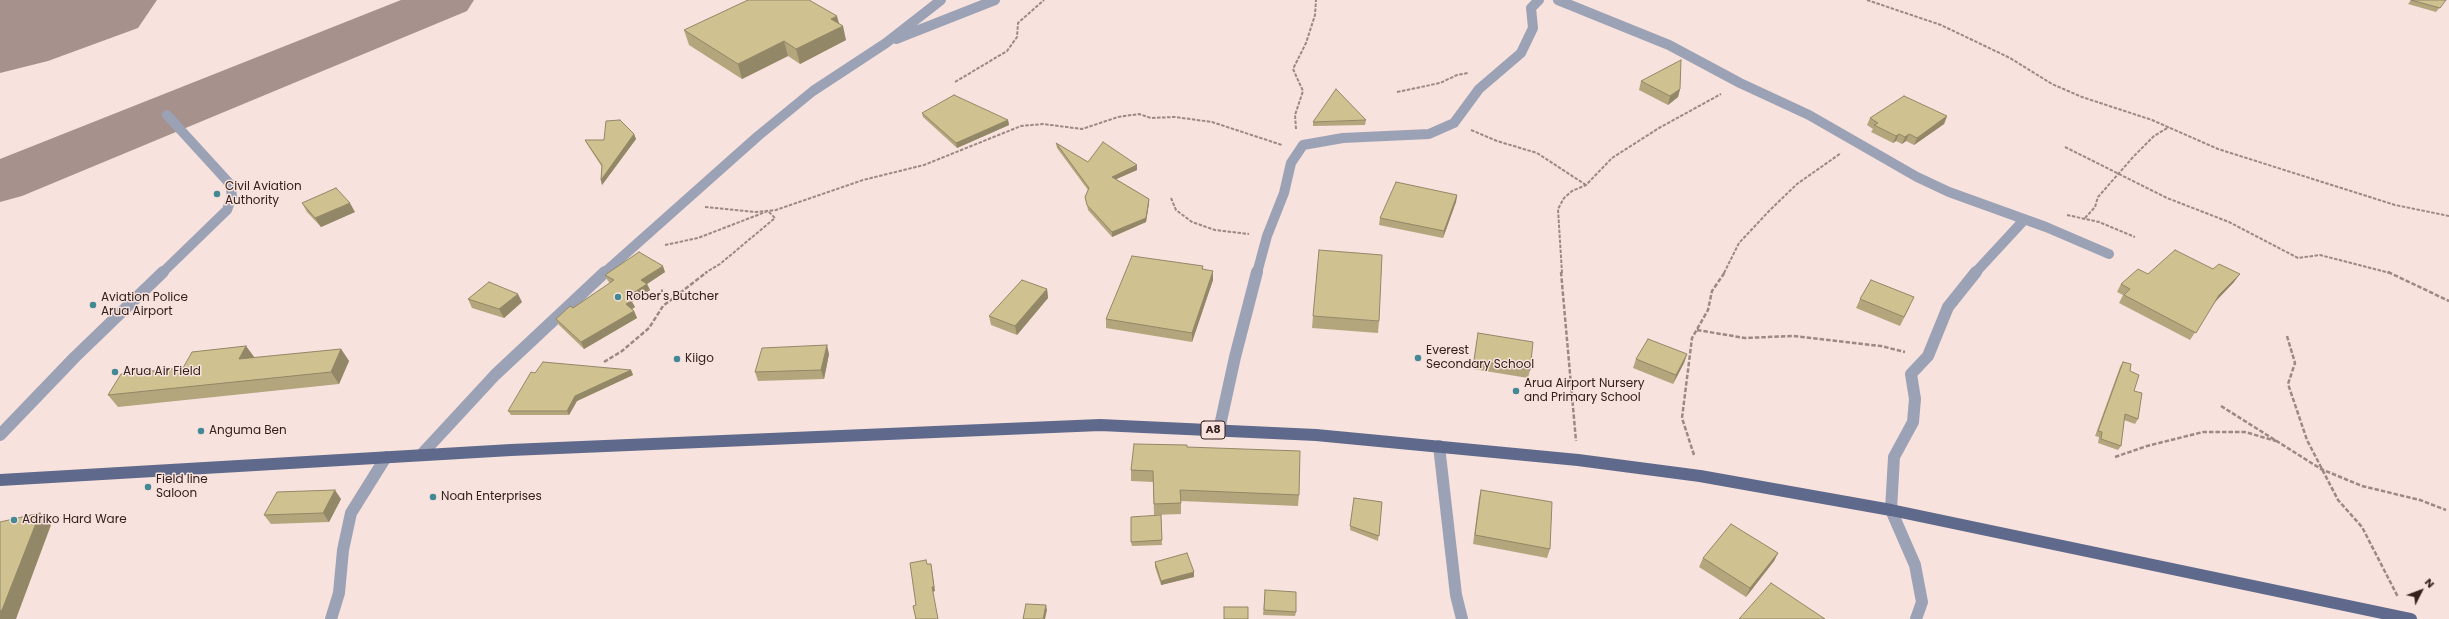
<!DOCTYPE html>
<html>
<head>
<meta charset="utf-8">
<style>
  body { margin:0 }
  #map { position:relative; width:2449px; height:619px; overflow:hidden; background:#f8e2dd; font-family:Poppins,sans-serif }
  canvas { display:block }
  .north { position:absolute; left:2401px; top:571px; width:40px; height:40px; -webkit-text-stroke:3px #f8e2dd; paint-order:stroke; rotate:48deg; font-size:11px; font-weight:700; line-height:16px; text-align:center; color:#34201c }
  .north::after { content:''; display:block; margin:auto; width:14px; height:18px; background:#34201c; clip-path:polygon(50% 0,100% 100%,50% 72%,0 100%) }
</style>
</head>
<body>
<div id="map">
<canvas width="2449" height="619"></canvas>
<div class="north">N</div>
</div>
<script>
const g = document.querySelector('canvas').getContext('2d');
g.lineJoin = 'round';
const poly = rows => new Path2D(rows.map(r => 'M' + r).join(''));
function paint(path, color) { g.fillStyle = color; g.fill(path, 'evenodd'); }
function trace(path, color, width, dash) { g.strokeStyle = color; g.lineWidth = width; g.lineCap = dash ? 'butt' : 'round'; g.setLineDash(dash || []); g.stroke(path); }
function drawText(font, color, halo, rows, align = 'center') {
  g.font = font + ' Poppins,sans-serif'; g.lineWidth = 3; g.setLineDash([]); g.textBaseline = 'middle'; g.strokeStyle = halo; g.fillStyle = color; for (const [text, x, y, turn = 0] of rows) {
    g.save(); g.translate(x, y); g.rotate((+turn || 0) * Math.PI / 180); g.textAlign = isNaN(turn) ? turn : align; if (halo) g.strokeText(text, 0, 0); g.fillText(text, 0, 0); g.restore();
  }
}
const taxiway = poly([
  [401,0,474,0,467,11,22,196,0,202,0,159,401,0]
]);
const runway = poly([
  [0,0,157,0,138,28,48,61,0,73,0,0]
]);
const pathFar1 = poly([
  [1867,0,1941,25,2010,58,2052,84,2082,97,2152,120,2218,149,2395,205,2449,216],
  [955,82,1007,51,1017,37,1018,23,1044,0],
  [1397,92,1440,83,1457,75,1468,73],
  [1296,129,1295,115,1303,91,1293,69,1306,43,1315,15,1316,0],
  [1471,130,1497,141,1537,153,1586,185],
  [2065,147,2167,198,2229,222,2298,258,2320,255,2390,273],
  [1171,198,1176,210,1192,222,1215,230,1249,234],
  [705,207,756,212,776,210,863,180,924,165,1021,126,1043,124,1082,129,1118,117,1139,114,1151,118,1175,117,1212,122,1282,145],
  [2067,215,2099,222,2135,237],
  [2085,218,2095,207,2098,197,2134,156,2154,136,2169,127],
  [665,245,698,238,768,211,775,218,720,264,705,273],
  [1562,273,1558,209,1564,198,1572,191,1586,185,1612,158,1659,128,1721,94],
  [1724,273,1739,243,1770,210,1797,184,1841,153]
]);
const path = poly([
  [1561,272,1576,441],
  [2388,272,2449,301],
  [1697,330,1745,338,1793,336,1881,346,1905,352],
  [2287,336,2295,363,2288,384,2307,440,2338,500,2362,527,2398,597],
  [604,362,622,351,649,328,663,306,707,272],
  [2221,406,2321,469,2362,486,2420,500,2446,510],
  [1694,455,1682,418,1692,338,1708,310,1712,291,1725,272],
  [2115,457,2147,446,2203,432,2245,432,2276,441]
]);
const serviceFar1 = poly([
  [162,273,227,210,232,196,230,184,167,115]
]);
const service = poly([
  [0,435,75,357,163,272]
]);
const minorFar1 = poly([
  [1558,0,1669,45,1740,83,1809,115,1917,177,1949,192,2046,227,2109,254],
  [896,39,995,0],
  [604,273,758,136,813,91,886,43,941,0],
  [1257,273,1267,236,1284,193,1291,163,1303,145,1343,138,1429,134,1454,123,1479,89,1521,53,1533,28,1531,8,1539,0],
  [1975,273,2024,220]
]);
const minor = poly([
  [1219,430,1235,357,1257,272],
  [1439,446,1456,595,1462,619],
  [421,455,495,375,605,272],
  [331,619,339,593,343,550,351,513,386,457],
  [1916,619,1922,602,1915,565,1891,510,1894,457,1913,422,1915,399,1911,374,1928,356,1948,307,1976,272]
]);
const primary = poly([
  [0,480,511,450,1100,425,1316,435,1578,460,1700,476,1891,510,2411,619]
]);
const wall = poly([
  [2411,0,2446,0,2436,12,2408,4],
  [839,23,846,40,800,64,788,56,742,79,689,45,684,30],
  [1641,81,1680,89,1678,97,1668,105,1639,90],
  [922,113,1008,120,1009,125,957,148,923,117],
  [1947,116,1944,124,1914,145,1906,141,1902,144,1896,141,1893,143,1871,132,1873,129,1867,125,1870,118],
  [1366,120,1365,125,1313,126,1313,122],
  [634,134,636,139,602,185,601,180,602,167,587,144,585,140,604,140],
  [1056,143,1088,162,1137,165,1137,170,1116,179,1149,199,1149,203,1146,222,1112,237,1088,210,1085,197,1088,190,1057,148],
  [1457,195,1456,202,1443,238,1379,225,1380,218],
  [302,203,355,212,321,227,307,212],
  [1203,266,1203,269,1213,280,1192,342,1106,328,1106,319],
  [665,272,647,284,650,290,632,302,635,307,632,309,634,311,637,318,584,349,559,325,556,319,610,283,608,281,605,275],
  [2234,282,2216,301,2190,340,2119,303,2123,295,2117,292,2121,284],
  [1047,289,1048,298,1017,335,991,325,989,316],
  [468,299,522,302,504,318,472,308],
  [1860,299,1910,306,1900,326,1856,308],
  [1313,316,1379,321,1378,333,1312,328],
  [1478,333,1530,370,1528,378,1473,369],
  [246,346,254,358,341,349,349,361,339,384,118,407,108,395],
  [829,354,824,379,758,381,755,372],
  [1687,354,1684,363,1673,384,1633,368,1636,359],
  [2123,362,2130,371,2138,419,2135,424,2124,420,2121,446,2118,450,2098,443,2099,437,2095,436,2120,367],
  [631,370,633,375,577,401,569,415,511,415,508,411],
  [1187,447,1299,495,1298,506,1181,501,1181,514,1154,515,1153,482,1131,481,1131,470],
  [1481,490,1550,549,1547,558,1473,544,1479,498],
  [1354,498,1382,502,1378,541,1350,530],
  [341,499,329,522,271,524,264,515],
  [1161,515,1162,545,1132,546,1131,542],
  [1778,553,1774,561,1746,597,1699,567,1703,558],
  [1155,562,1194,577,1161,585,1155,567],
  [1265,590,1296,612,1295,616,1263,615]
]);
const shadedWall = poly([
  [837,16,840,27,843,26,846,40,800,64,796,49,831,19],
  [784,41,788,56,742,79,738,64],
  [1680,89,1678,97,1668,105,1670,96],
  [1947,116,1944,124,1914,145,1917,138],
  [1008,120,1009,125,957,148,956,143],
  [634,134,636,139,602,185,601,180],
  [1899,134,1896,141,1893,143,1896,136],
  [1909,134,1906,141,1902,144,1905,137],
  [1137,165,1137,170,1112,181,1112,177],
  [1457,195,1456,202,1443,238,1444,231],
  [1149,199,1149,203,1146,222,1112,237,1112,232],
  [350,203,355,212,321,227,315,218],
  [663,266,665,272,647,284,650,290,632,302,635,307,629,311,626,304,627,297,641,280],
  [1213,271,1213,280,1192,342,1192,333],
  [2240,274,2234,282,2214,303,2219,295],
  [1047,289,1048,298,1017,335,1015,326],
  [518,294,522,302,504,318,499,309],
  [634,311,637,318,584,349,581,342],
  [827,345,829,354,824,379,821,370],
  [246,346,255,358,239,359],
  [341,349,349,361,339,384,331,372],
  [1687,354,1684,363,1673,384,1676,375],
  [631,370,633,375,577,401,569,415,567,411,575,396],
  [335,490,341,499,329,522,323,513],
  [40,513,51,525,16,619,0,619,0,611],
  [1778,553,1774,561,1746,597,1750,588],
  [931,564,935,591,933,592,932,587],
  [1194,572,1194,577,1161,585,1161,581],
  [1046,605,1047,610,1045,619,1043,619]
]);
const building = poly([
  [748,0,809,0,837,16,831,19,843,26,796,49,784,41,738,64,684,30,748,0],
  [2411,0,2446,0,2440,8,2411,0],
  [1681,60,1680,89,1670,96,1641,81,1681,60],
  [1336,89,1366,120,1313,122,1336,89],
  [954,95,1008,120,956,143,922,113,954,95],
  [1904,96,1947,116,1917,138,1909,134,1905,137,1899,134,1896,136,1874,125,1878,123,1870,118,1904,96],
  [620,120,634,134,601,180,602,165,585,140,604,140,606,121,620,120],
  [1103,142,1137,165,1112,177,1149,199,1146,218,1112,232,1087,205,1085,197,1089,188,1056,143,1088,162,1103,142],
  [1396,182,1457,195,1444,231,1380,218,1396,182],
  [336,188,350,203,315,218,302,203,336,188],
  [1319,250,1382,255,1379,321,1313,316,1319,250],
  [2175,250,2213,269,2219,264,2240,274,2219,295,2196,333,2124,295,2130,289,2121,284,2138,269,2148,274,2175,250],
  [639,252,663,266,641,280,647,284,627,297,632,301,626,304,634,311,581,342,556,319,570,306,573,308,614,280,605,275,639,252],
  [1132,256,1203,266,1202,269,1213,271,1192,333,1106,319,1132,256],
  [1022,280,1047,289,1015,326,989,316,1022,280],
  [1871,280,1914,297,1904,317,1860,299,1871,280],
  [489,282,518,294,499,309,468,299,489,282],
  [1478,333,1533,342,1530,370,1474,360,1478,333],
  [1648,339,1687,354,1676,375,1636,359,1648,339],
  [827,345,821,370,755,372,762,348,827,345],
  [246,346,239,359,341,349,331,372,108,395,121,374,183,368,192,352,246,346],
  [543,362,631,370,575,396,567,411,508,411,531,372,535,373,543,362],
  [2123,362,2131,364,2130,371,2139,375,2134,391,2142,393,2138,419,2125,414,2121,446,2101,439,2102,432,2098,431,2123,362],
  [1134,444,1187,445,1187,447,1300,451,1299,495,1180,490,1181,503,1154,504,1153,471,1131,470,1134,444],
  [335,490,323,513,264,515,277,492,335,490],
  [1481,490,1552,502,1550,549,1475,535,1481,490],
  [1354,498,1382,502,1379,536,1350,526,1354,498],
  [40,513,2,610,0,611,0,522,40,513],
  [1161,515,1162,540,1131,542,1131,517,1161,515],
  [1731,524,1778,553,1750,588,1703,558,1731,524],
  [1187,553,1194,572,1161,581,1155,562,1187,553],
  [926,560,927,564,931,564,934,587,932,587,938,619,916,619,913,606,916,605,910,563,926,560],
  [1771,583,1825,619,1739,619,1771,583],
  [1265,590,1296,592,1296,612,1264,610,1265,590],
  [1026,604,1046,605,1043,619,1023,619,1026,604],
  [1224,607,1248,607,1248,619,1224,619,1224,607]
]);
const markers = [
  [217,194,4,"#438895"],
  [618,297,4,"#438895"],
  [93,305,4,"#438895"],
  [1418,358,4,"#438895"],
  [677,359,4,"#438895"],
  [115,372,4,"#438895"],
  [1516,391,4,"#438895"],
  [201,431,4,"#438895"],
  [148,487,4,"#438895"],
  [433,497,4,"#438895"],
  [14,520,4,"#438895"]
];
const shields = [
  [1213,430,24]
];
const shieldNames = [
  ["A8",1213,430]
];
const poiNames = [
  ["Civil Aviation",225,187],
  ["Authority",225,201],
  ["Rober's Butcher",626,297],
  ["Aviation Police",101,298],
  ["Arua Airport",101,312],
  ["Everest",1426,351],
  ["Secondary School",1426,365],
  ["Kiigo",685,359],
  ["Arua Air Field",123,372],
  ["Arua Airport Nursery",1524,384],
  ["and Primary School",1524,398],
  ["Anguma Ben",209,431],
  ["Field line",156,480],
  ["Saloon",156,494],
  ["Noah Enterprises",441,497],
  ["Adriko Hard Ware",22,520]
];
paint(taxiway, '#a6918c');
paint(runway, '#a6918c');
trace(pathFar1, '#9d8883', 2, [3.5, 1.5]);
trace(path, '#9d8883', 2.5, [4.5, 2]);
trace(serviceFar1, '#9ca2b6', 10);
trace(service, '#9ca2b6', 12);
trace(minorFar1, '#9ca2b6', 10);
trace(minor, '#9ca2b6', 12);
trace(primary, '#5f698b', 12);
paint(wall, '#b3a67d');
paint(shadedWall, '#928766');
paint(building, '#d0c191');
trace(building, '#928766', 1);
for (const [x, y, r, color] of markers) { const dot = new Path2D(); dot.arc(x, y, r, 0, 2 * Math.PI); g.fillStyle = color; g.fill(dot); trace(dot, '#f8e2dd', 1.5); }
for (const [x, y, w] of shields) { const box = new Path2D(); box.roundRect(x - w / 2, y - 9, w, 18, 3); g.fillStyle = '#f8e2dd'; g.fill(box); trace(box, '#34201c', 1); }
drawText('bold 11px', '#34201c', null, shieldNames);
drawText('12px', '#34201c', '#f8e2dd', poiNames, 'left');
</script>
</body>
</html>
